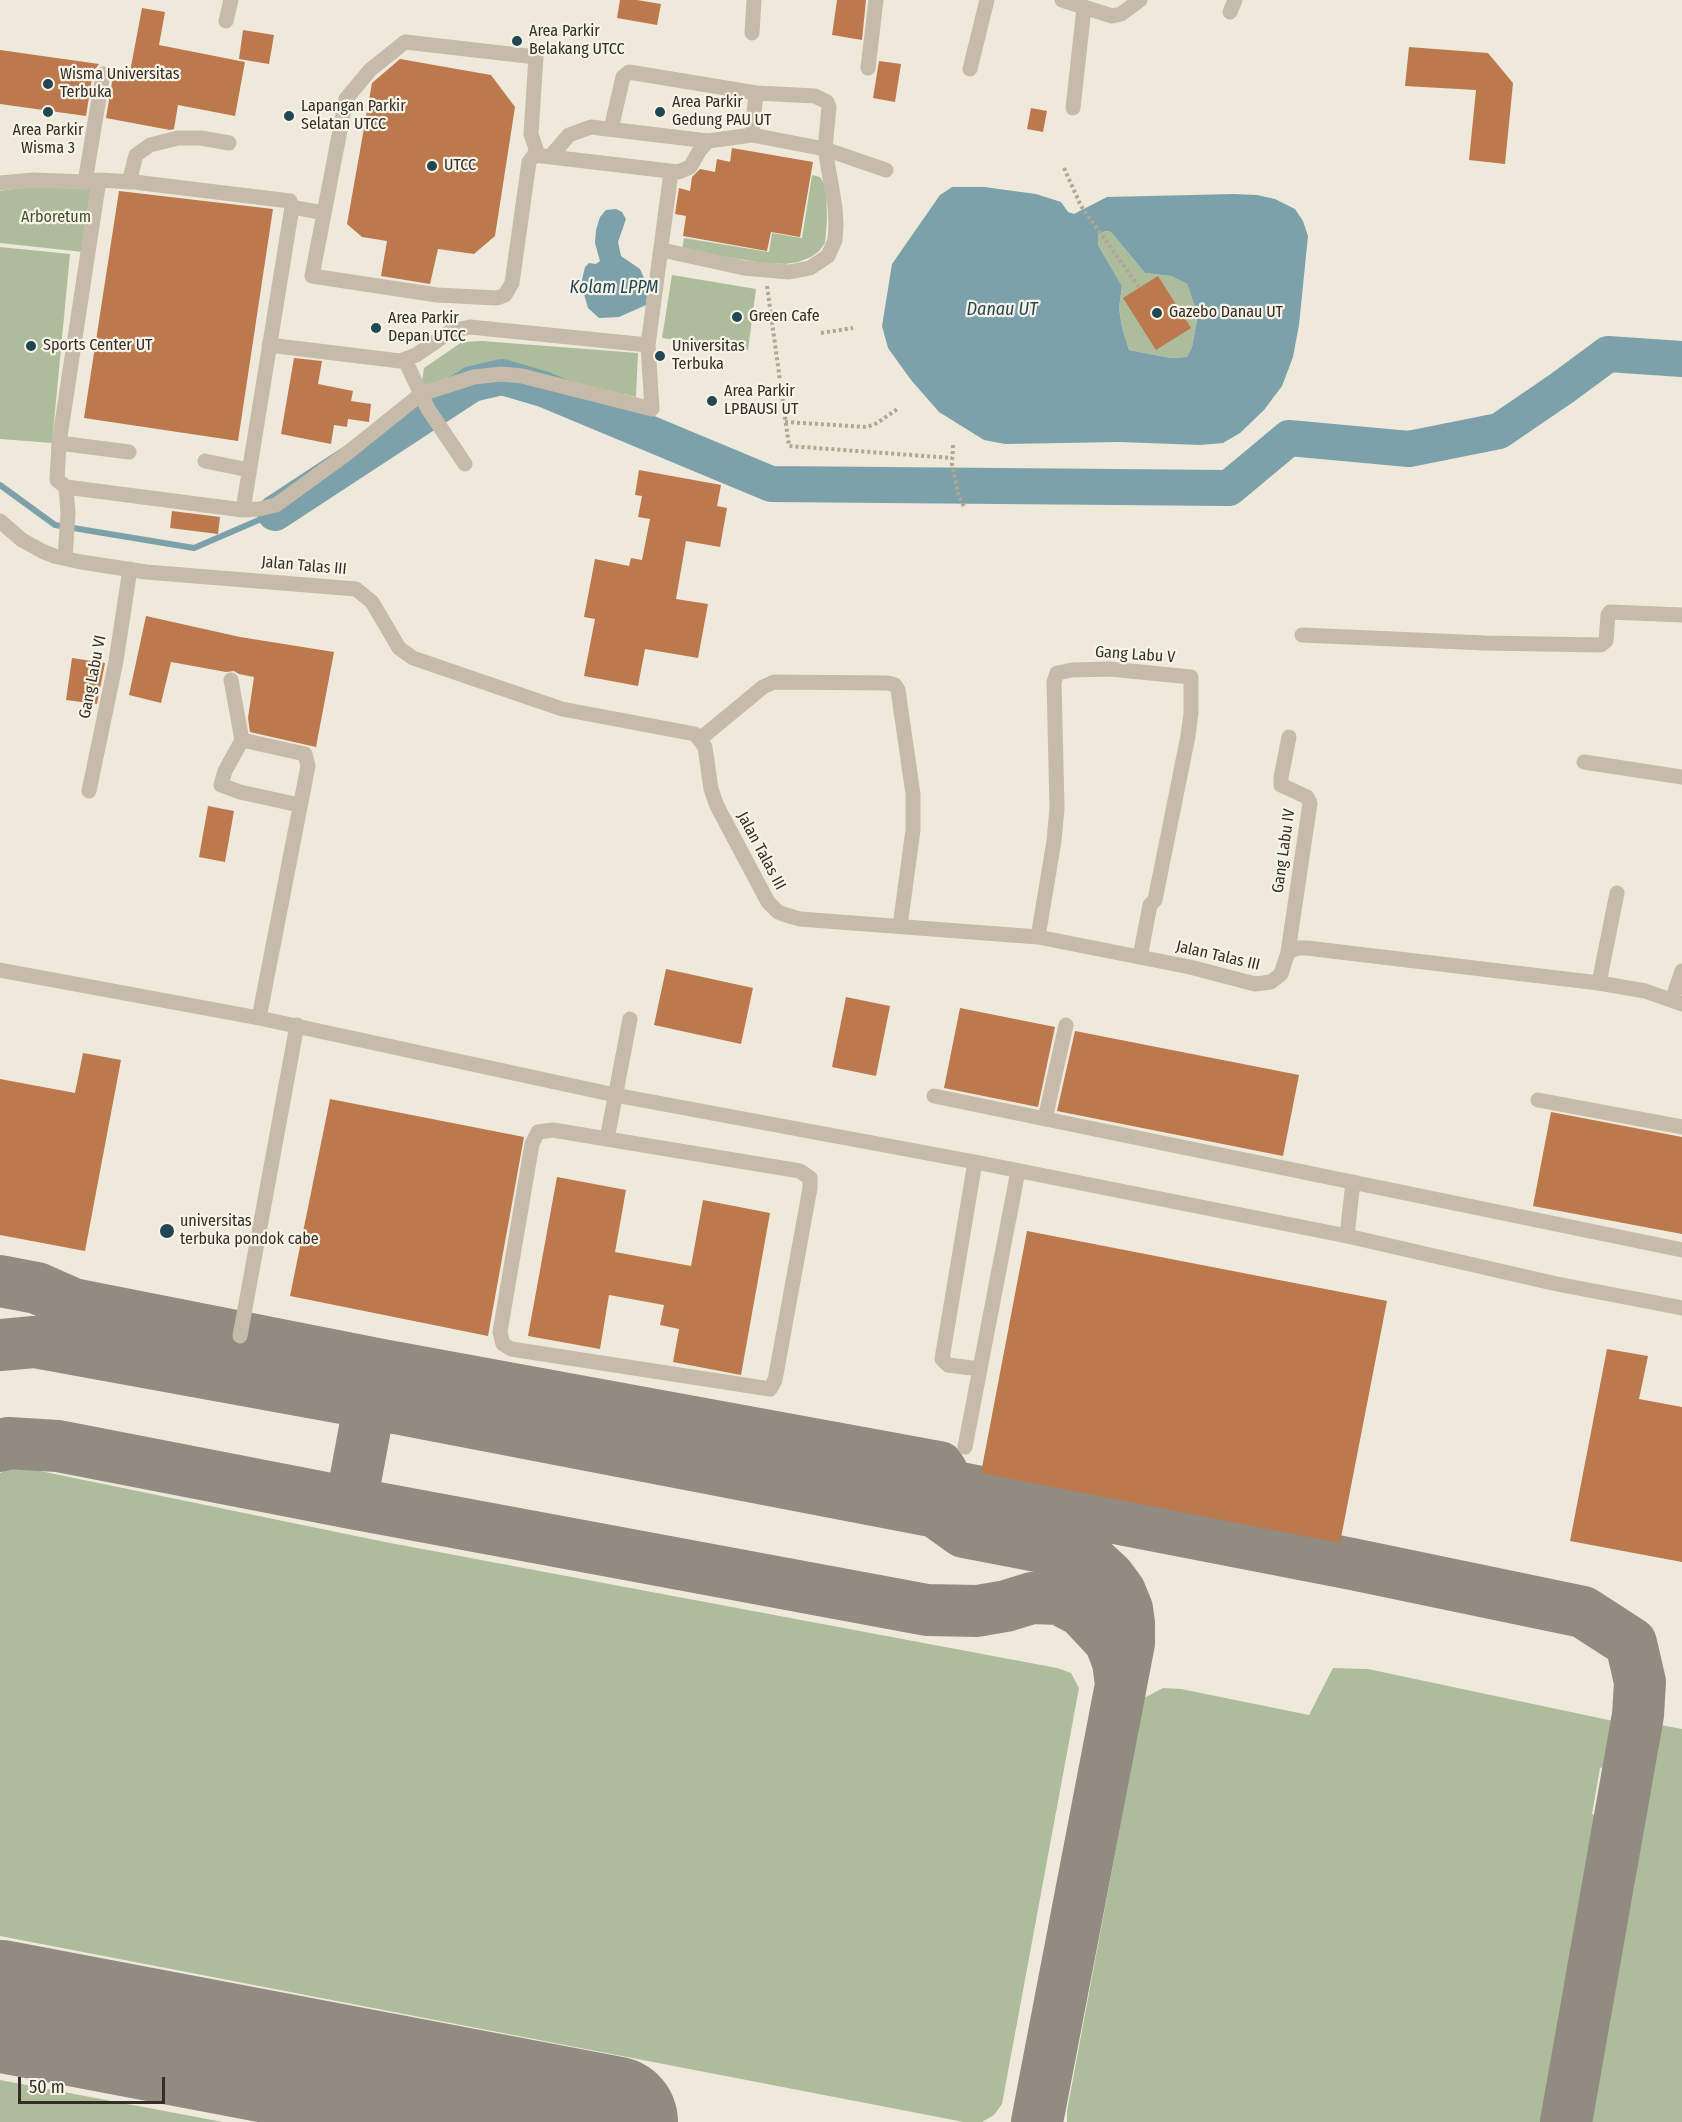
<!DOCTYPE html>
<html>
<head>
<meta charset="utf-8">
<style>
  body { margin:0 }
  #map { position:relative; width:1682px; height:2122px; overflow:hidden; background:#efe9db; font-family:"Fira Sans Condensed",sans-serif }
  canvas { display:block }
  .scale { position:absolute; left:18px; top:2077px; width:147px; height:27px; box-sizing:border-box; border:3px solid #342d28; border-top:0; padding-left:8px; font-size:18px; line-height:21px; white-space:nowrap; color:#342d28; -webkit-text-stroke:4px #f8f3e7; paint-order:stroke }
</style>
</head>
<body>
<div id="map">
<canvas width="1682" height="2122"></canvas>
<div class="scale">50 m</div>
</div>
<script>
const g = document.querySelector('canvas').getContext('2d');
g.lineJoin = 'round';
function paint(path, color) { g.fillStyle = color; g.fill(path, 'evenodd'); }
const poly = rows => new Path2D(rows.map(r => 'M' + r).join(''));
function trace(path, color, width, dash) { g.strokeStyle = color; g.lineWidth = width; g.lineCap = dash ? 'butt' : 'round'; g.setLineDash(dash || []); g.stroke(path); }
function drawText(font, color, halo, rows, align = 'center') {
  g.font = font + ' "Fira Sans Condensed",sans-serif'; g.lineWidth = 4.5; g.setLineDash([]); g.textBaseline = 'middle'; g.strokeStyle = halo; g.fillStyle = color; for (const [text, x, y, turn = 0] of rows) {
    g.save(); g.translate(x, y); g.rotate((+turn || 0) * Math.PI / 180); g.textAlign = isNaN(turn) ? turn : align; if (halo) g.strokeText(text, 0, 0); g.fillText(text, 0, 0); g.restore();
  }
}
const green = poly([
  [812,175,820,177,826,187,827,219,825,243,819,251,811,257,798,262,785,264,757,262,682,250,684,238,769,252,772,233,802,238],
  [35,186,92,187,83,252,0,243,0,191],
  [1106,231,1111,232,1145,273,1171,276,1187,284,1194,304,1197,320,1192,347,1187,357,1171,358,1129,350,1122,327,1119,308,1122,286,1098,245,1098,234],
  [0,247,70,254,52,443,0,439],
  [672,275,756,289,748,350,662,338],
  [482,341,638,353,636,397,514,369,491,367,468,371,429,396,422,381,424,368,462,342],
  [16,1466,385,1542,1057,1668,1071,1673,1079,1688,1002,2104,994,2115,982,2122,964,2122,0,1936,0,1473],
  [1333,1668,1368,1669,1618,1722,1614,1764,1600,1768,1592,1814,1603,1818,1547,2122,1067,2122,1067,2111,1144,1698,1163,1688,1181,1689,1309,1715],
  [1661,1725,1682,1729,1682,2122,1579,2122],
  [0,2080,223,2122,0,2122]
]);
const water = poly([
  [952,187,984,187,1036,194,1061,202,1068,212,1074,214,1107,197,1234,194,1257,195,1275,199,1295,209,1303,221,1308,236,1299,325,1293,357,1282,386,1264,410,1240,433,1223,443,1200,445,1120,442,1005,444,984,440,939,412,911,380,888,348,882,326,892,264,940,195],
  [1106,231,1111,232,1145,273,1171,276,1187,284,1194,304,1197,320,1192,347,1187,357,1171,358,1129,350,1122,327,1119,308,1122,286,1098,245,1098,234],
  [616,209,622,212,626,219,618,242,621,256,640,269,648,287,646,305,619,317,599,318,588,308,581,284,585,267,589,263,596,264,600,261,595,243,596,230,600,217,606,210]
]);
const stream = poly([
  [0,485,55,525,194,548,275,513]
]);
const river = poly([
  [275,513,472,384,502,377,543,389,771,484,1229,488,1289,438,1409,449,1499,431,1562,388,1608,354,1682,359]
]);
const taxiway = poly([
  [0,1281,37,1288,73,1304,377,1364],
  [0,1345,34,1342,369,1403,936,1512,964,1532,1073,1553,1094,1563,1109,1577,1120,1592,1127,1609,1129,1623,1129,1643,1037,2122],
  [0,1446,8,1443,58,1446,351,1503,927,1610,977,1611,1006,1606,1032,1598,1059,1599,1082,1611,1110,1641,1118,1662,1121,1685],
  [351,1503,377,1364,939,1467,950,1486,1352,1564,1583,1612,1631,1643,1640,1682,1638,1715,1566,2122]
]);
const runway = poly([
  [0,2006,612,2122]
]);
const building = poly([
  [620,0,637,0,661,4,657,25,617,18],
  [837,0,866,0,862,40,832,35],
  [142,8,165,12,159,45,245,62,235,116,178,105,174,129,170,130,106,118,113,76,110,68,130,72],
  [243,30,274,35,269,64,239,59],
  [1409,47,1488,53,1513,83,1505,164,1469,160,1476,90,1405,86],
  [0,50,99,64,93,72,86,116,0,104],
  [400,59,491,75,515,107,495,236,474,254,438,249,430,284,381,276,387,241,362,237,347,224,372,83],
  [879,61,901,64,895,102,873,98],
  [1031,108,1047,111,1043,132,1027,129],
  [732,148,813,162,800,237,771,232,767,251,683,236,686,216,675,214,679,188,690,191,692,177,700,169,715,172,717,159,730,162],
  [119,191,273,209,238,441,84,418],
  [1158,276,1191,328,1156,350,1123,298],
  [294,358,322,361,318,384,353,391,351,401,371,404,369,422,348,419,347,427,334,425,331,444,281,434],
  [639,470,721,485,717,506,727,508,720,547,686,541,676,599,708,604,698,658,645,649,638,686,584,676,595,619,584,617,595,559,629,566,631,558,642,560,650,519,638,517,642,496,635,495],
  [172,511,220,517,218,534,170,528],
  [146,616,240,637,334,652,316,747,250,732,248,718,254,677,239,674,234,671,226,672,171,662,161,703,129,695],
  [72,658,105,663,97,704,66,700],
  [208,806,234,811,225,862,199,857],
  [666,969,753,988,741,1044,654,1025],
  [846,997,890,1006,876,1076,832,1067],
  [960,1008,1055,1027,1038,1107,944,1088],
  [1075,1031,1299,1075,1283,1156,1057,1111],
  [83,1053,121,1060,85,1251,0,1235,0,1079,75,1093],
  [330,1099,524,1137,488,1336,290,1296],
  [1551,1112,1682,1137,1682,1234,1533,1206],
  [557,1177,626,1190,615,1252,691,1266,703,1200,770,1213,741,1375,673,1362,679,1329,660,1325,664,1305,609,1295,600,1349,528,1336],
  [1027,1231,1387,1301,1340,1543,981,1473],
  [1607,1349,1648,1356,1639,1399,1682,1407,1682,1562,1570,1541]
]);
const path = poly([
  [1064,168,1081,206,1139,287],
  [767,286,789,446,952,458],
  [821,333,853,328],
  [785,422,867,427,877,423,899,408],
  [953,445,952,464,959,497,964,506]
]);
const minor = poly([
  [1062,0,1112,16,1121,14,1140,0],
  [1230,12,1235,0],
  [226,21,231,0],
  [752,33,754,0],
  [868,68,876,0],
  [970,69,987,0],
  [1073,108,1084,8],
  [611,129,623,77,629,72,756,93],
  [538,155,531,134,536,57,405,42,370,70,346,99,312,276,437,295,497,298,505,295,512,283,529,162,534,155,678,172,690,167,700,150,708,141,752,135,825,149,886,170],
  [550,157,569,135,591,127,708,141],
  [85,182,103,74],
  [129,182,136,155,150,145,178,138,201,138,229,143],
  [0,183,33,180,85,182,99,180,134,182,290,201,292,207,243,510,66,487,57,480,59,443,99,180],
  [292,207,324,213],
  [662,250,744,268,789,272,810,268,828,256,835,240,836,226,835,207,825,149,829,107,827,102,815,96,756,93,752,135],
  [269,345,400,361,416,355,451,331,470,327,648,345],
  [405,360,428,409,465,464],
  [59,443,129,452],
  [205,461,249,470],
  [243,510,259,509,276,505,345,455,421,394,474,377,501,374,522,376,652,409,648,345,671,172],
  [0,521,22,540,42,551,54,556,81,562,146,572,356,589,372,602,399,648,413,658,562,709,695,734,705,747,711,789,717,806,768,902,778,912,786,915,800,919,1038,937,1190,967,1255,984,1271,982,1281,974,1288,952,1298,948,1307,948,1599,983,1645,991,1682,1004],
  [65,558,68,513,66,487],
  [1302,635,1485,643,1601,645,1606,641,1608,615,1610,612,1682,615],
  [231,680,242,740,305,754,308,766,259,1018],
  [700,739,763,687,774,682,888,683,895,685,898,690,913,794,913,830,900,926],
  [242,740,225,771,221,785,240,792,299,805],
  [1584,762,1682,777],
  [89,791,116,661,130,569],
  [1038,937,1054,841,1057,808,1054,682,1057,673,1072,670,1110,669,1191,677,1191,713,1188,736,1155,900,1150,905,1140,957],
  [1288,952,1310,803,1307,797,1281,785,1281,777,1289,737],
  [0,970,259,1018,615,1095,975,1162,1347,1236,1557,1284,1682,1308],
  [1599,983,1617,893],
  [1672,1000,1682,971],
  [934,1096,1682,1250],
  [1538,1100,1682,1127],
  [1045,1119,1066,1025],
  [607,1139,553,1130,538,1132,532,1144,500,1332,503,1344,511,1349,770,1389,775,1380,810,1188,810,1178,800,1171,607,1139,630,1019],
  [975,1162,942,1359,948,1365,980,1369],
  [1347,1236,1353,1182],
  [240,1336,297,1025],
  [965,1447,1018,1171]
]);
const markers = [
  [517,41,6,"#214752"],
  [48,84,6,"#214752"],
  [48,112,6,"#214752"],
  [660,112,6,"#214752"],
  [289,116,6,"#214752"],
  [432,166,6,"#214752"],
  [1157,313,6,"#214752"],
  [737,317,6,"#214752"],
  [376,328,6,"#214752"],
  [31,346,6,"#214752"],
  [660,356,6,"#214752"],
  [712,401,6,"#214752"],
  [167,1231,8,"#214752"]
];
const poiNames = [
  ["Area Parkir",529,32],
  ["Belakang UTCC",529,50],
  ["Wisma Universitas",60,75],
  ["Terbuka",60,93],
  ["Area Parkir",672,103],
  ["Gedung PAU UT",672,121],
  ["Lapangan Parkir",301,107],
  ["Selatan UTCC",301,125],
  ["Area Parkir",48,131,"center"],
  ["Wisma 3",48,149,"center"],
  ["UTCC",444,166],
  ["Gazebo Danau UT",1169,313],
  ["Green Cafe",749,317],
  ["Area Parkir",388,319],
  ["Depan UTCC",388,337],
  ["Sports Center UT",43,346],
  ["Universitas",672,347],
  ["Terbuka",672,365],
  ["Area Parkir",724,392],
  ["LPBAUSI UT",724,410],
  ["universitas",180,1222],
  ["terbuka pondok cabe",180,1240]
];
const parkNames = [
  ["Arboretum",56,218]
];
const streetNames = [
  ["Jalan Talas III",304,566,5],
  ["Gang Labu V",1135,655,4],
  ["Gang Labu VI",93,677,-79],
  ["Jalan Talas III",761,851,62],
  ["Gang Labu IV",1284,851,-82],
  ["Jalan Talas III",1218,956,13]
];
const waterNames = [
  ["Kolam LPPM",614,288],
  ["Danau UT",1002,310]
];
paint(green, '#adbd9c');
paint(water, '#7ca1aa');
trace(stream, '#7ca1aa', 6);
trace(river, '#7ca1aa', 36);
trace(taxiway, '#928b82', 52);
trace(runway, '#928b82', 132);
paint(building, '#bc794d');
trace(path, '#b2a592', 4, [3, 3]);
trace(minor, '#c6bba8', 15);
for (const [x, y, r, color] of markers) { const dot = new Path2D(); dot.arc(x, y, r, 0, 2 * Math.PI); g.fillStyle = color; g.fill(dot); trace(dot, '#f8f3e7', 2); }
drawText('16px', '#342d28', '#f8f3e7', poiNames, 'left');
drawText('16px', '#3e502d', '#f8f3e7', parkNames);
drawText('16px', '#342d28', '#f8f3e7', streetNames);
drawText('italic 18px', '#214752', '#f8f3e7', waterNames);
</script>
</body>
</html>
